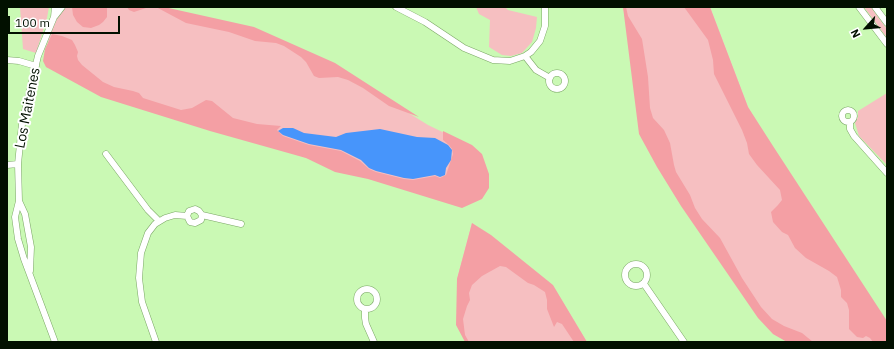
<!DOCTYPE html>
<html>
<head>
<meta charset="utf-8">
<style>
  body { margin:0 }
  #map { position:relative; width:894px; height:349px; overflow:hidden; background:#caf9b4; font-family:"IBM Plex Sans",sans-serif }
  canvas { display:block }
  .frame { position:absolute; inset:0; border:8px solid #021000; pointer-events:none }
  .north { position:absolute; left:846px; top:8px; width:40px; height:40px; -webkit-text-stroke:3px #fff; paint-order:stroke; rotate:243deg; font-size:11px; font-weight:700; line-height:16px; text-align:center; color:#021000 }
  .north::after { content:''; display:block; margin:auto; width:14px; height:18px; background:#021000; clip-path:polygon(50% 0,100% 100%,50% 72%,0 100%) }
  .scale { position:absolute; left:8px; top:16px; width:112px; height:18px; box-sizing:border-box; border:2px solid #021000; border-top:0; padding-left:5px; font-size:12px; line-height:14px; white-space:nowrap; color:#021000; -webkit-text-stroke:3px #fff; paint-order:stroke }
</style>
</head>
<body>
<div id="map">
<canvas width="894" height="349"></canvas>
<div class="frame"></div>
<div class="north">N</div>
<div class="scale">100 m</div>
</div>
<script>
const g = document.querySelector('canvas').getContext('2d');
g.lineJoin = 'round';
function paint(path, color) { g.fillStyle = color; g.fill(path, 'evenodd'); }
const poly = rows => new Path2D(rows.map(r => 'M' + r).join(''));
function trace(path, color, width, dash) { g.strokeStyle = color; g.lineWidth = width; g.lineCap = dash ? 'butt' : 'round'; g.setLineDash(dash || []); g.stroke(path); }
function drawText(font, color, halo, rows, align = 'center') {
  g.font = font + ' "IBM Plex Sans",sans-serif'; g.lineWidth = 4; g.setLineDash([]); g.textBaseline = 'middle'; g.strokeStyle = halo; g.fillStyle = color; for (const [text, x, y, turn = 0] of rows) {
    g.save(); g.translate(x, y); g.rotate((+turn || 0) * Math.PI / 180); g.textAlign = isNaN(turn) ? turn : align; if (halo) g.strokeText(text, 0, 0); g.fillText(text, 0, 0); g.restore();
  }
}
const green = poly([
  [20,7,49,7,47,18,36,53,23,49],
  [66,7,162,7,253,28,399,107,428,125,459,140,485,164,489,179,482,195,468,202,306,158,46,67,49,35,58,17],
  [476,7,505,7,508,10,537,17,536,28,532,42,522,53,511,56,502,55,489,47,490,20,479,14],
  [623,7,710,7,748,107,887,342,788,342,773,334,657,166],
  [864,7,871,7,878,17,887,29,887,38],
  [887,93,887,165,859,136,855,123,858,117,858,111],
  [472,223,553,286,587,342,465,342,457,279]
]);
const forest = poly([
  [72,7,107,7,107,17,103,22,99,25,91,28,83,27,77,22,73,15],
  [127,7,164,7,254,27,335,63,419,117,389,106,363,88,348,80,338,77,319,78,314,76,306,62,301,57,284,46,276,43,255,41,229,32,186,23,156,7,146,8,134,12,129,10],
  [623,7,626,7,628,16,642,39,648,77,650,108,653,118,664,130,670,143,674,165,676,172,690,195,695,208,702,219,720,238,742,278,761,307,772,319,784,326,802,333,813,342,787,342,773,334,758,318,681,206,657,167,639,134],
  [684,7,710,7,748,107,773,146,887,321,887,342,873,342,870,338,866,336,863,338,857,337,849,329,849,310,847,303,841,297,841,290,837,277,829,271,806,258,795,248,788,235,782,232,773,222,771,212,778,205,782,200,780,190,757,165,749,154,747,143,742,130,714,74,713,60,708,40],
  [52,34,62,36,72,40,75,45,78,52,77,56,78,60,82,65,103,82,114,87,133,91,139,93,143,98,181,110,192,108,206,100,212,101,233,118,257,124,281,126,277,130,283,136,309,145,341,151,360,161,369,169,376,172,404,179,413,180,435,176,440,178,446,175,453,154,452,149,449,145,443,140,443,131,472,145,482,154,489,174,489,188,482,199,462,208,368,179,335,172,306,158,210,131,101,97,46,67,43,61,45,49],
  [472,223,491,235,553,285,587,342,574,342,562,324,557,322,554,327,547,309,547,300,545,292,534,285,528,283,506,267,500,266,482,276,472,285,469,293,470,300,467,306,463,319,465,335,469,342,465,342,456,325,457,279]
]);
const water = poly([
  [283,128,293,128,304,133,336,137,346,133,380,129,417,137,435,138,448,145,452,150,451,160,446,168,445,175,440,177,435,175,413,179,404,178,376,171,369,168,361,160,341,150,309,144,283,135,278,131]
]);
const minor = poly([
  [55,7,54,17,38,56,22,124,18,164,19,201,15,217,18,239,24,259,55,342],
  [396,7,425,22,464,48,493,60,510,61,525,56,531,52,540,41,545,26,545,7],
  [859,7,887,44],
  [875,7,887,23],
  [55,16,62,7],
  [525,56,536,70,550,78],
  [7,60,19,61,36,66],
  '549 81a8 8 0 1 1 16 0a8 8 0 1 1-16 0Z',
  '842 116a6 6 0 1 1 12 0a6 6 0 1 1-12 0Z',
  [850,122,850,129,854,136,887,173],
  [106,154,148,210,159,221],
  [7,165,18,164],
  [19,201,25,214,31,247,30,271],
  [202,215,201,220,195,223,190,222,187,216,189,211,195,209,199,211,202,215,241,224],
  '625 275a11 11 0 1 1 22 0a11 11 0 1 1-22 0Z',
  [644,284,684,342],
  '357 299a10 10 0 1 1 20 0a10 10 0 1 1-20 0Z',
  [365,309,365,318,366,324,374,342],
  [156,342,142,302,139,278,141,253,148,233,155,224,165,218,175,215,187,216]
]);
const streetNames = [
  ["Los Maitenes",28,108,-79]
];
paint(green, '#f6bfc1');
paint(forest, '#f49fa4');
paint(water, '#4795fb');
trace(minor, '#7ba766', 7);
trace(minor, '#fff', 6);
drawText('14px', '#021000', '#fff', streetNames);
</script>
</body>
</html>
